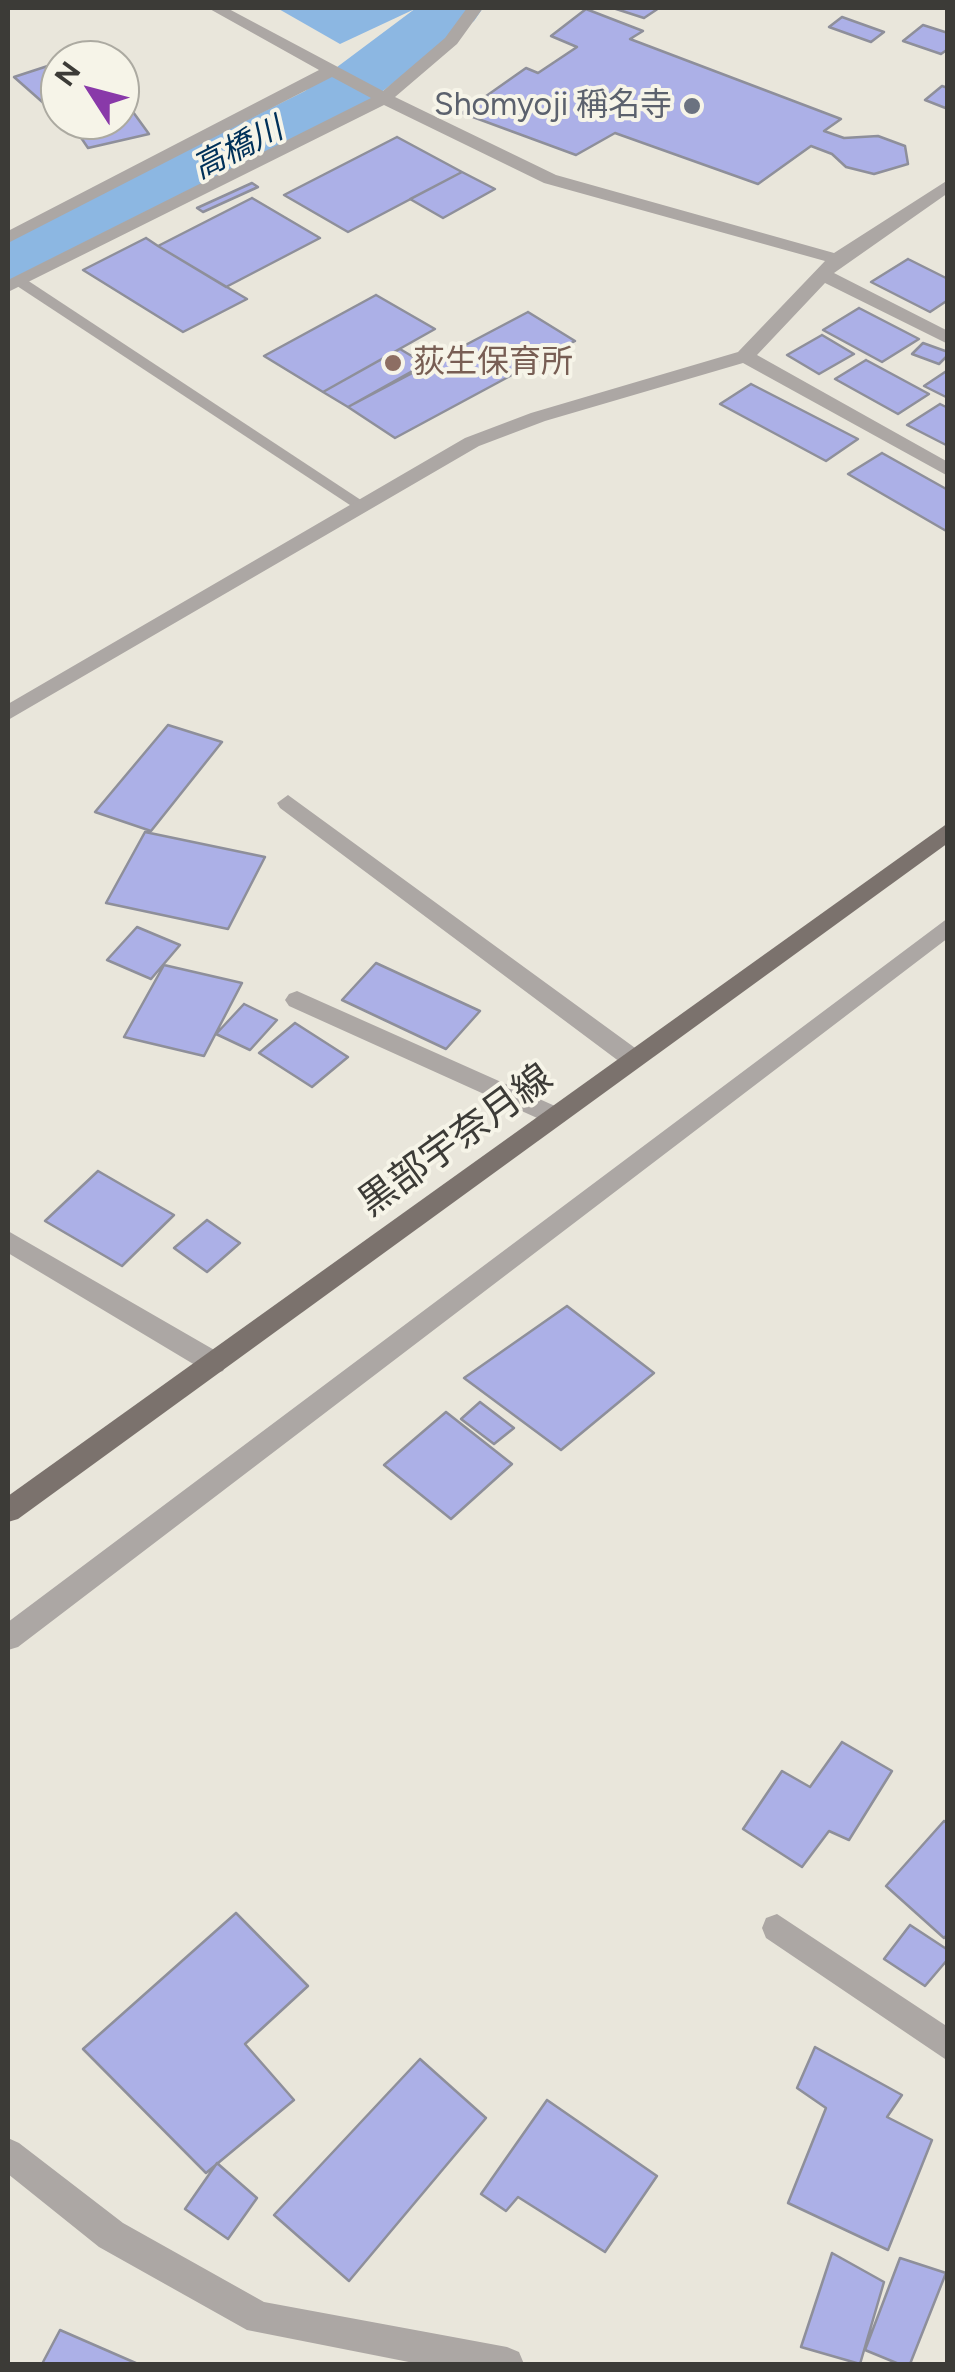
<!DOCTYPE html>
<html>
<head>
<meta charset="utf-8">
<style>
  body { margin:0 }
  #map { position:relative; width:955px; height:2372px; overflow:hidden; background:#e9e6db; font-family:Figtree,sans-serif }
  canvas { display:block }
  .frame { position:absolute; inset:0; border:10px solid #3c3b37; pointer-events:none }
  .north { position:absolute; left:40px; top:40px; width:100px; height:100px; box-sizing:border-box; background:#f6f4e8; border:2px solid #acaaa1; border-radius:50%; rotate:306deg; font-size:28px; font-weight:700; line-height:40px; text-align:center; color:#3c3b37 }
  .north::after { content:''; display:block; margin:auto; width:35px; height:45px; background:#8939a9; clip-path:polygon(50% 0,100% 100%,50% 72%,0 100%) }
</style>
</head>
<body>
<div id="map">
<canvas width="955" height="2372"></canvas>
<div class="frame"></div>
<div class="north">N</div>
</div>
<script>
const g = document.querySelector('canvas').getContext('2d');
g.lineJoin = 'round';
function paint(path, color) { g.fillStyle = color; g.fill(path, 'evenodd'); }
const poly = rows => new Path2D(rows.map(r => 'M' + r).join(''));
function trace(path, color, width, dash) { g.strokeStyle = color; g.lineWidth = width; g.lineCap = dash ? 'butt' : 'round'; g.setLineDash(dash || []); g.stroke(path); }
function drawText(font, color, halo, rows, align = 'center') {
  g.font = font + ' Figtree,"Noto Sans JP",sans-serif'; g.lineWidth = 8; g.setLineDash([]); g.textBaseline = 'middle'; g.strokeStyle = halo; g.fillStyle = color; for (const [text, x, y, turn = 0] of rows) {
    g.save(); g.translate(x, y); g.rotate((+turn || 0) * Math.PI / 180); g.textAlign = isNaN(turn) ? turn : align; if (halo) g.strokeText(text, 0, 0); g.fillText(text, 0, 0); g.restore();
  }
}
const water = poly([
  [277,8,417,8,340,44]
]);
const river = poly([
  [416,8,483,8,474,21,349,117,32,279,8,285,8,239,305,91,416,8]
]);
const building = poly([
  [613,8,659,8,644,18,613,8],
  [586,9,643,31,630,39,841,119,824,131,844,138,878,136,905,146,908,164,874,174,846,167,832,154,811,146,758,184,615,133,576,155,462,113,526,68,538,73,577,47,551,36,586,9],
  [842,17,884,32,871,42,829,27,842,17],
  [923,25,948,33,948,49,941,54,903,41,923,25],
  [60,62,60,104,48,107,14,77,60,62],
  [942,86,948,88,948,109,925,100,942,86],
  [120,94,149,134,88,148,69,120,120,120,120,94],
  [397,137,462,172,348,232,284,195,397,137],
  [462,172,495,189,443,218,410,199,462,172],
  [252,183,258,187,203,212,197,208,252,183],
  [252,198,320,238,226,287,158,246,252,198],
  [146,238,158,246,247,299,183,332,83,270,146,238],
  [908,259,948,279,948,300,930,312,871,282,908,259],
  [376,295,435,329,323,392,264,356,376,295],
  [859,308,919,339,882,362,823,330,859,308],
  [528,312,575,341,395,438,348,407,528,312],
  [822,335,854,354,819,374,787,355,822,335],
  [923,343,948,352,948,355,939,364,912,354,923,343],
  [400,349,425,364,348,407,323,392,400,349],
  [866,360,929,394,898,414,835,379,866,360],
  [948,370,948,398,924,386,948,370],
  [751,384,858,439,826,461,720,404,751,384],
  [940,404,948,408,948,446,907,425,940,404],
  [882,453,948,490,948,532,848,474,882,453],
  [168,725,222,742,151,831,95,812,168,725],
  [145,832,265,857,228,929,106,903,145,832],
  [137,927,180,945,151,979,107,960,137,927],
  [376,963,480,1011,446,1049,342,1000,376,963],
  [164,965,242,983,204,1056,124,1037,164,965],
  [244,1004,277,1020,250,1050,216,1034,244,1004],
  [295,1023,348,1057,312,1087,259,1053,295,1023],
  [98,1171,174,1215,122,1266,45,1221,98,1171],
  [207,1220,240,1243,207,1272,174,1248,207,1220],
  [567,1306,654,1373,561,1450,464,1378,567,1306],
  [480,1402,514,1428,494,1444,461,1419,480,1402],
  [446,1412,512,1464,451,1519,384,1465,446,1412],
  [842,1742,892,1771,849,1840,829,1831,802,1867,743,1829,782,1771,810,1787,842,1742],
  [944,1821,948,1824,948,1934,944,1938,886,1886,944,1821],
  [236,1913,308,1986,245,2044,294,2100,206,2173,83,2049,236,1913],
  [910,1925,948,1950,948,1959,925,1986,884,1959,910,1925],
  [815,2047,902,2095,887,2117,932,2140,888,2250,788,2203,826,2108,797,2088,815,2047],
  [420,2059,486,2118,349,2281,274,2215,420,2059],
  [547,2100,657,2176,605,2252,518,2197,506,2211,481,2194,547,2100],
  [217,2163,257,2198,228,2239,185,2209,217,2163],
  [832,2253,884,2282,860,2364,801,2347,832,2253],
  [900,2258,946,2273,910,2364,899,2364,865,2350,900,2258],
  [60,2330,138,2364,42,2364,60,2330]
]);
const lane = poly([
  [19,277,24,278,370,506,362,511,356,509,14,284,14,278,19,277]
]);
const street = poly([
  [208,8,227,8,383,91,445,38,467,8,483,8,457,44,395,97,556,175,834,253,948,180,948,193,834,273,948,331,948,344,825,283,757,355,948,462,948,476,743,363,545,421,479,446,8,720,8,704,465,438,531,413,738,352,825,261,544,183,384,105,8,292,8,280,371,98,332,77,8,243,8,231,319,70,208,8],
  [288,795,642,1053,645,1059,642,1065,624,1065,280,808,277,803,288,795],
  [948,918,948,938,18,1647,8,1650,8,1622,948,918],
  [297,991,564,1110,567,1116,564,1122,546,1122,289,1006,285,1000,289,994,297,991],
  [8,1231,223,1355,227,1363,223,1371,214,1374,205,1371,8,1253,8,1231],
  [777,1914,948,2027,948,2061,766,1938,762,1928,766,1918,777,1914],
  [8,2138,19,2143,123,2223,264,2302,507,2347,519,2352,524,2364,419,2364,247,2330,99,2247,8,2174,8,2138]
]);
const primary = poly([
  [948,823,948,843,18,1519,8,1522,8,1496,948,823]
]);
const markers = [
  [692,106,10,"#6b7280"],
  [393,363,10,"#8d6e63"]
];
const farWorshipnames = [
  ["Shomyoji 稱名寺",672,106]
];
const farWaternames = [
  ["高橋川",238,149,-27]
];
const farEducationnames = [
  ["荻生保育所",413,363]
];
const streetNames = [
  ["黒部宇奈月線",456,1141,-36]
];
paint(water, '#8cb7e2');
paint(river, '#8cb7e2');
paint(building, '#acb0e7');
trace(building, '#8e8f9a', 2.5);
paint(lane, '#aca7a4');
paint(street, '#aca7a4');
paint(primary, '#7b726d');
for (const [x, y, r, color] of markers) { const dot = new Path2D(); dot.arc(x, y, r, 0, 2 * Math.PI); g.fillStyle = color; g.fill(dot); trace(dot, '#f6f4e8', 4); }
drawText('32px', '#5b616d', '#f6f4e8', farWorshipnames, 'right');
drawText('italic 32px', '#003159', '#f6f4e8', farWaternames);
drawText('32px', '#785e54', '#f6f4e8', farEducationnames, 'left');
drawText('38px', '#3c3b37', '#f6f4e8', streetNames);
</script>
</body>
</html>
